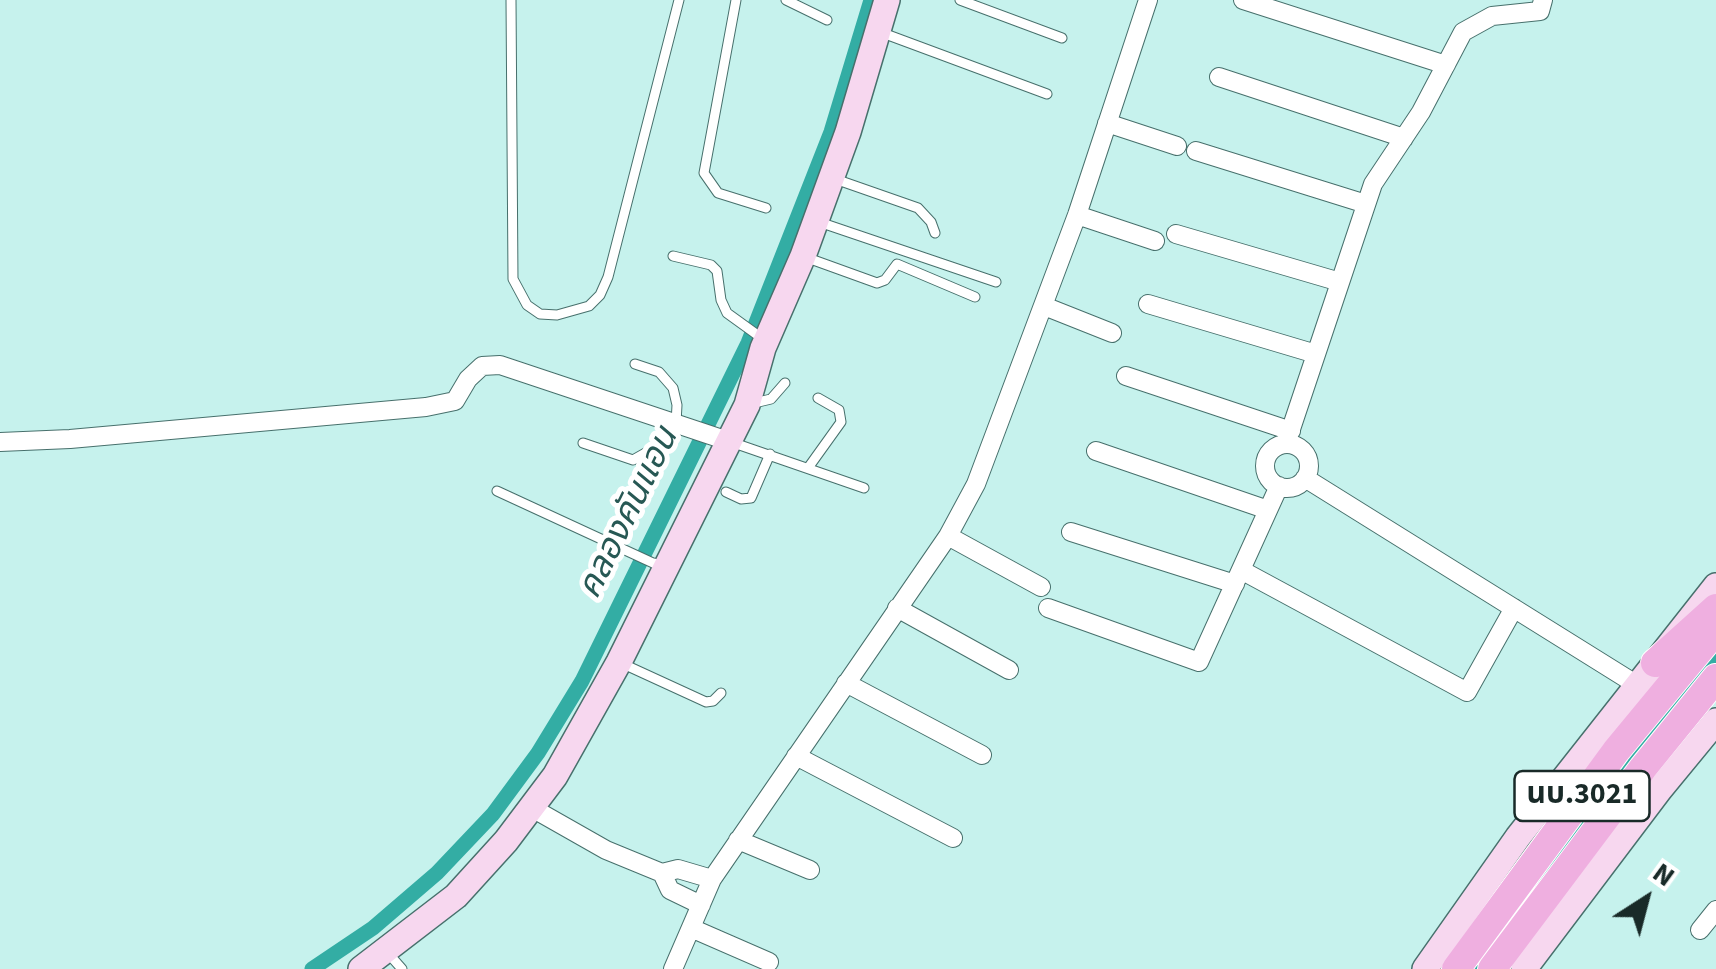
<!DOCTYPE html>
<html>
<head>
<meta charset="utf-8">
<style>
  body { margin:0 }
  #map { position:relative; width:1716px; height:969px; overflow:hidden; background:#c6f2ed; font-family:"Source Sans 3",sans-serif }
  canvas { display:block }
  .north { position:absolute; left:1596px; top:849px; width:100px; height:100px; -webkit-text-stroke:8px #fff; paint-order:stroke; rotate:36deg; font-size:28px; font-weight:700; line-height:40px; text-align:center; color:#192a28 }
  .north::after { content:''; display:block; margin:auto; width:35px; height:45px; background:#192a28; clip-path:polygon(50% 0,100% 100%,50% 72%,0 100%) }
</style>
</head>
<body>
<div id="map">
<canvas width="1716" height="969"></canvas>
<div class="north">N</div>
</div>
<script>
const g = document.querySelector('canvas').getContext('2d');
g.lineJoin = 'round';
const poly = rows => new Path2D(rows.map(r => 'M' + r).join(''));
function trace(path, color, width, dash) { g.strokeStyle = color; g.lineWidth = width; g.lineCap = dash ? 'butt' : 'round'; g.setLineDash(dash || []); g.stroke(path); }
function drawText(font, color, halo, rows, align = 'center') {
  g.font = font + ' "Source Sans 3","Noto Sans Thai",sans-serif'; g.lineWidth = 10; g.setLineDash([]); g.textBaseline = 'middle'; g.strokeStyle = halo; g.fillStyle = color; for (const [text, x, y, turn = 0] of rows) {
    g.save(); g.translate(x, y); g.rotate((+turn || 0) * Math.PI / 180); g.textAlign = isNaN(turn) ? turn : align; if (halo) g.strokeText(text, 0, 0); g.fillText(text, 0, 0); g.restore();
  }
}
const canal = poly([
  [312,969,373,928,437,873,493,814,538,753,582,681,748,343,831,132,871,0],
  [1475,969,1621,769,1716,658]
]);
const lane = poly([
  [511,0,513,279,527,305,540,314,557,315,589,306,600,295,608,277,679,0],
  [736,0,704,173,718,193,766,208],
  [786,0,827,20],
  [960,0,1062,38],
  [880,32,1047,94],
  [835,179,918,208,931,222,935,233],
  [819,222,996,282],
  [673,256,711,265,717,271,721,300,727,313,763,339],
  [805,257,877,283,885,280,897,264,975,297],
  [635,364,659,372,673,388,677,405,676,423],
  [750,404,771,399,785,383],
  [731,442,864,488],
  [583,443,633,460,656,447,669,424],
  [808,468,841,422,839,410,818,398],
  [497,491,653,563,663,565],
  [726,492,741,499,751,498,770,454],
  [621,663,706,702,713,701,721,693],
  [387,952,402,969]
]);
const street = poly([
  [1243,0,1446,65],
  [1219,77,1404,138],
  [1107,123,1177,146],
  [1196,151,1366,204],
  [1077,215,1155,241],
  [1176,234,1340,282],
  [1148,304,1316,354],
  [1044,306,1112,333],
  [1126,376,1291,431],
  [0,442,70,439,426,407,455,401,468,379,482,366,500,365,728,441],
  [1286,444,1373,184,1421,112,1463,32,1492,16,1540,11,1543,0],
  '1265 466a22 22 0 1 1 44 0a22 22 0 1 1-44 0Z',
  [1096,451,1268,510],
  [1305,478,1637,685],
  [1071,532,1235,584],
  [948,536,1041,587],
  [1241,570,1467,692,1514,608],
  [897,608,1009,670],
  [1048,608,1199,662,1279,486],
  [846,683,982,755],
  [796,756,953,838],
  [532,808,606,850,662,873,678,869,712,879],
  [738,840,810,870],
  [662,873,670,890,701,905],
  [691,928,769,962],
  [1700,930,1716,910],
  [673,969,712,879,948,536,976,484,1077,215,1148,0]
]);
const secondary = poly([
  [361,969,456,896,506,841,555,776,619,662,747,405,763,348,803,256,848,132,887,0],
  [1425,969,1518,837,1716,586],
  [1524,969,1660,789,1716,721]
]);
const primary = poly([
  [1655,663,1716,608],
  [1456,969,1616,751,1716,630],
  [1492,969,1643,768,1716,678]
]);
const shields = [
  [1582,796,135]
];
const shieldNames = [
  ["นบ.3021",1582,796]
];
const waterNames = [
  ["คลองคันแอน",630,514,-64]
];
trace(canal, '#33ada4', 15);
trace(lane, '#47706c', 11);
trace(street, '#47706c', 20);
trace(secondary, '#47706c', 28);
trace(primary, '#fff', 30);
trace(lane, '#fff', 9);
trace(street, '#fff', 18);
trace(secondary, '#f7d7ef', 25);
trace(primary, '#efafe0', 28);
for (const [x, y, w] of shields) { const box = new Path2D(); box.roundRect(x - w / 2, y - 25, w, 50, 8); g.fillStyle = '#fff'; g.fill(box); trace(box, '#192a28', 2.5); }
drawText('bold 30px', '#192a28', null, shieldNames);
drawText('italic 35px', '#275854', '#fff', waterNames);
</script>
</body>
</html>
